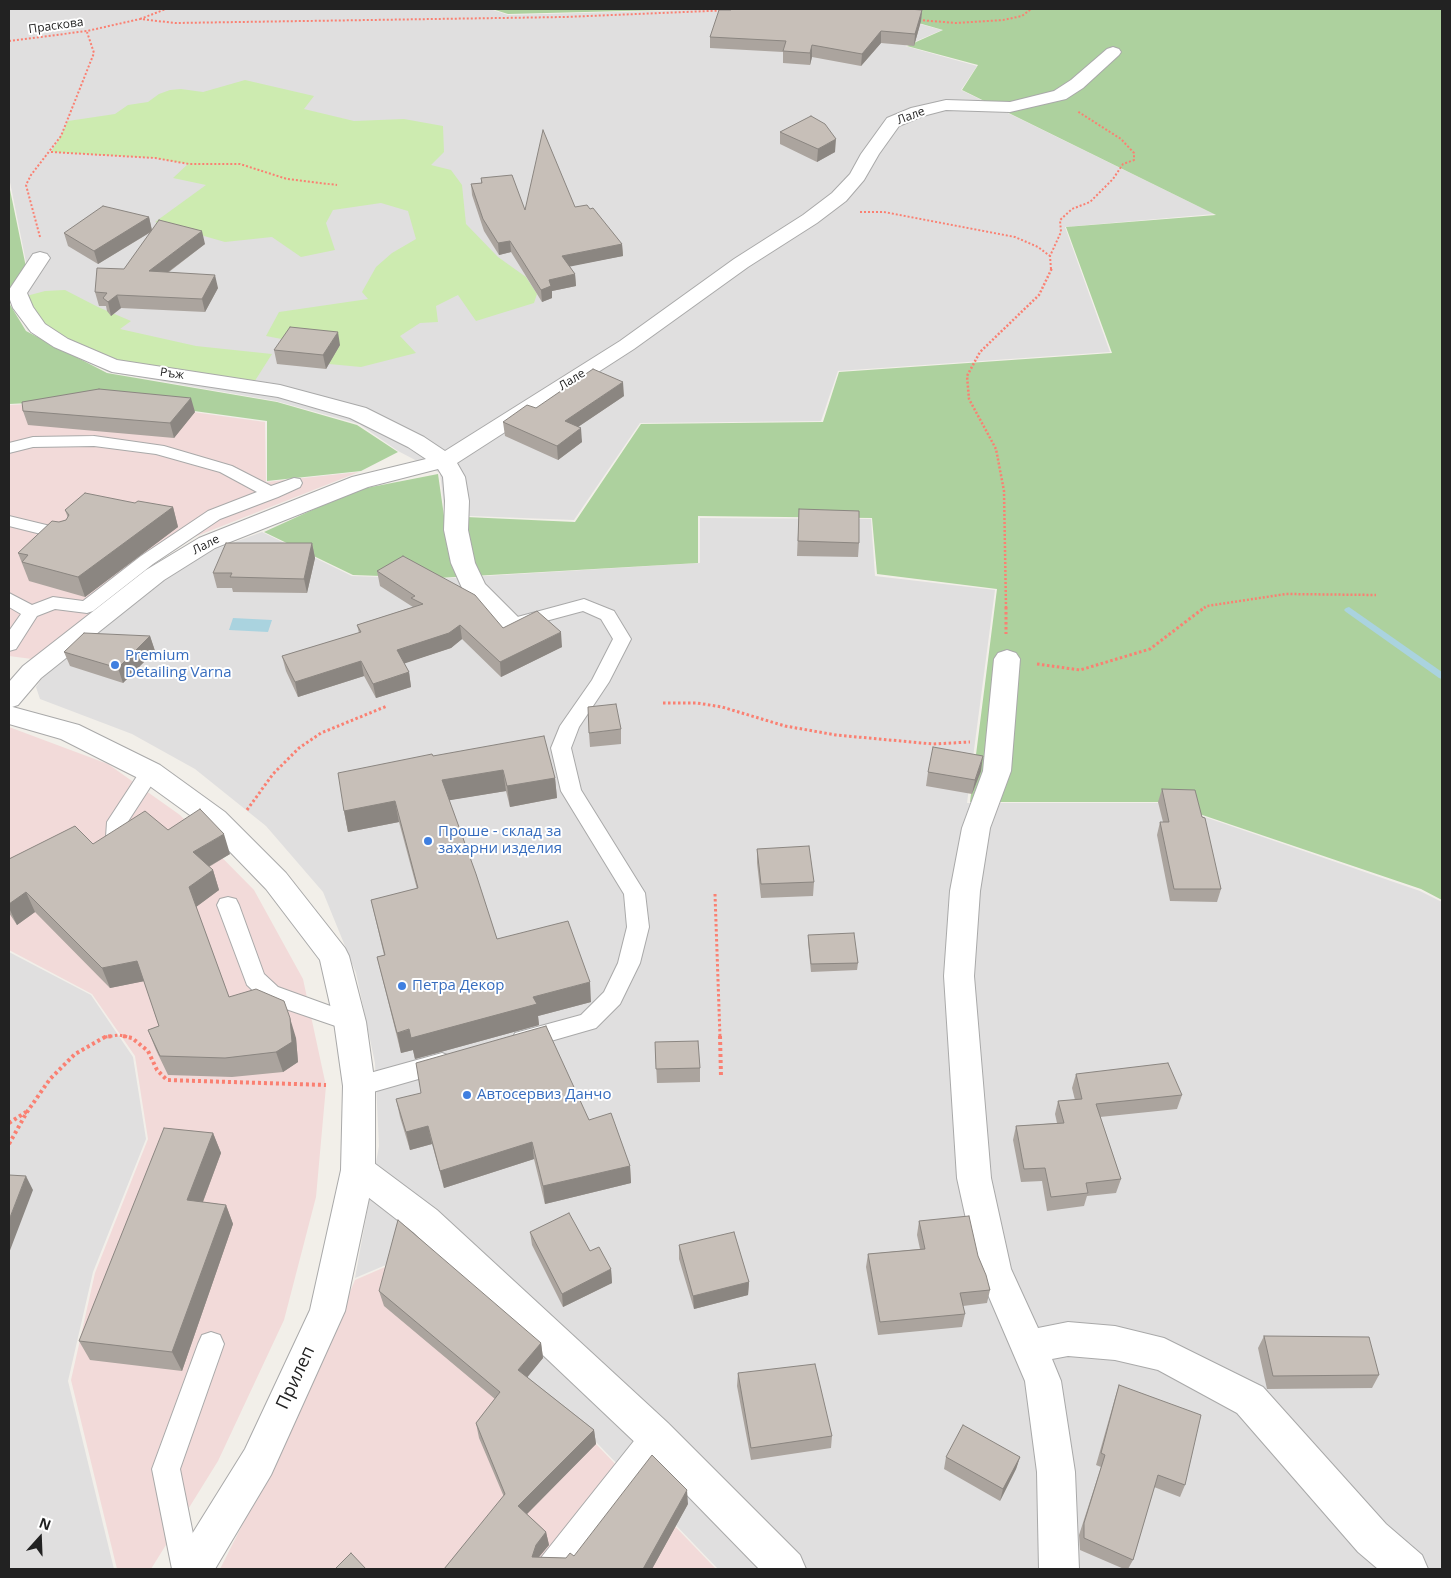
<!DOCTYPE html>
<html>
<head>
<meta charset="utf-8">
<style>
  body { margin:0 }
  #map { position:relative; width:1451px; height:1578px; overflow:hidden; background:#f2efe9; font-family:"Open Sans",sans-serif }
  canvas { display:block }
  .frame { position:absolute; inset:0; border:10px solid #222; pointer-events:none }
  .north { position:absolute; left:15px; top:1513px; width:50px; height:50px; -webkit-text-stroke:4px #fff; paint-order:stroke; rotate:20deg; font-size:14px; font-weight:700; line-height:20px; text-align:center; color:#222 }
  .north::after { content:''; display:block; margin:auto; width:18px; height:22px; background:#222; clip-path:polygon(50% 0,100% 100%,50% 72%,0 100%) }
</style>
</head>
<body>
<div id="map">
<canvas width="1451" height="1578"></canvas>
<div class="frame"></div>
<div class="north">N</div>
</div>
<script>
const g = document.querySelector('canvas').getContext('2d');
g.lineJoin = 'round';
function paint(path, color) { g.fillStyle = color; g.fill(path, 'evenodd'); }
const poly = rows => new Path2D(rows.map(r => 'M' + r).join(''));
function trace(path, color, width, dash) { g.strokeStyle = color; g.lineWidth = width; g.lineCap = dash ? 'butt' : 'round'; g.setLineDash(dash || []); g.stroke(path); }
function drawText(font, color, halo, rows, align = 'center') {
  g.font = font + ' "Open Sans",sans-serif'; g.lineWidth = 4; g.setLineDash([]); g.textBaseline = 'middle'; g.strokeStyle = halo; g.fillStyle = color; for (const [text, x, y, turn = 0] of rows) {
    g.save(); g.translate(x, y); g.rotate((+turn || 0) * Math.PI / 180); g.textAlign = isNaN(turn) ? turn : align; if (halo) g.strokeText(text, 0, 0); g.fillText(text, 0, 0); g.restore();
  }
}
const residential = poly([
  [9,9,490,9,508,15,719,9,880,13,942,30,905,46,977,66,961,90,1214,214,1065,227,1110,352,838,371,821,421,640,423,574,520,445,515,440,473,398,451,359,424,276,401,108,372,28,331,9,300,9,291,28,272,9,177],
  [700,518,871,519,875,576,995,590,967,803,1164,803,1420,891,1442,902,1442,1569,718,1569,597,1443,400,1259,355,1278,379,1146,375,1063,356,973,323,892,266,826,195,769,132,734,40,699,36,687,49,668,155,586,205,553,262,532,352,576,436,579,700,563],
  [9,952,91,995,133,1057,146,1139,93,1272,68,1381,114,1569,9,1569]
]);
const commercial = poly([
  [106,400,265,422,266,482,359,472,184,541,32,659,9,656,9,405],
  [9,727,108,764,180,815,254,890,303,979,326,1086,316,1197,284,1320,218,1461,151,1569,117,1569,71,1380,95,1273,148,1139,135,1056,92,994,9,950],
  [399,1261,596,1444,716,1569,220,1569,299,1413,355,1280]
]);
const grass = poly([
  [245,80,314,96,304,109,354,121,404,119,443,126,444,152,431,165,451,170,462,185,466,224,498,257,526,277,537,294,534,303,476,321,458,295,436,306,438,322,420,323,400,336,416,353,361,367,329,364,287,340,266,336,279,312,368,299,362,292,376,267,392,253,416,239,408,211,381,203,333,210,326,223,335,250,301,257,272,237,225,242,155,222,206,185,173,178,188,164,155,158,51,152,61,136,68,121,115,114,128,105,148,102,159,94,170,90,181,89,203,92],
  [65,290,98,307,131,321,120,329,196,346,272,354,251,387,112,366,61,343,19,298,45,291]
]);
const forest = poly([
  [492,9,701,9,508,14],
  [756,9,1442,9,1442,900,1421,889,1164,802,970,802,997,589,877,574,872,518,698,516,698,563,438,578,353,575,264,532,356,490,438,474,444,516,575,522,641,424,823,422,839,372,1112,353,1066,227,1216,215,962,90,978,65,907,46,943,30,880,12],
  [9,185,27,272,9,290],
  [9,303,26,331,107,373,277,402,357,425,398,452,361,471,267,481,267,421,107,399,9,404]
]);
const water = poly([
  [233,618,272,620,268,632,229,630]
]);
const stream = poly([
  [1349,607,1442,672,1442,679,1439,678,1346,612,1344,610,1346,608,1349,607]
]);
const pathFar3 = poly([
  [140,19,166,9],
  [919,20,956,23,1003,20,1022,16,1031,9],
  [9,41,87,31,140,19,175,23,564,17,733,10],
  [51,152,155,158,189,164,240,164,287,179,337,185],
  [860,212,884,212,1015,237,1038,247,1050,256],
  [40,237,26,185,31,175,61,136,94,53,87,32],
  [1051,269,1050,256,1061,232,1060,220,1072,209,1090,202,1113,179,1123,164,1134,160,1134,153,1121,139,1077,111]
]);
const pathFar2 = poly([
  [1006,608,1004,491,996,449,969,399,967,376,980,352,1039,295,1052,268],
  [1204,608,1207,606,1286,594,1376,595]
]);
const pathFar1 = poly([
  [1006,607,1006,634],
  [1037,664,1080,670,1150,649,1205,607],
  [663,703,697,703,722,707,785,726,836,735,933,744,970,742],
  [247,810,273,774,299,748,321,733,387,706],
  [715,894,720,1037],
  [105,1037,119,1035,128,1037]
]);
const path = poly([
  [123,1036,132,1038,148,1051,157,1070,167,1080,326,1085],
  [720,1036,721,1076],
  [9,1123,26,1112],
  [9,1144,27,1112,50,1079,75,1054,105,1037,113,1036]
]);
const service = poly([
  [94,436,164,446,232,466,271,486,294,478,300,479,302,483,300,487,278,497,220,519,153,564,93,611,87,613,55,609,37,616,16,649,9,651,9,631,21,614,9,607,9,593,32,605,53,597,83,601,141,556,208,511,257,492,220,472,156,454,94,446,33,447,9,453,9,443,33,437,94,436],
  [9,516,71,531,74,535,71,539,65,540,9,526,9,516],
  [584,599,614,611,631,639,609,682,579,727,571,748,581,790,645,893,649,927,640,963,620,1004,596,1028,523,1049,515,1047,512,1040,515,1033,581,1015,604,992,618,963,627,927,624,894,561,791,551,748,560,726,592,680,613,639,601,619,583,611,516,629,510,627,507,623,510,619,584,599],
  [150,765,157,767,160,772,127,823,126,837,123,842,116,845,109,842,106,837,107,822,143,767,150,765],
  [228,897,236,899,239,905,264,974,278,987,358,1016,361,1022,358,1028,350,1031,283,1008,262,999,247,985,217,905,220,899,228,897],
  [442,1053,450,1056,454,1063,450,1070,359,1096,351,1093,347,1086,351,1079,359,1076,442,1053],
  [211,1332,220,1335,224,1344,180,1469,200,1569,172,1569,152,1469,198,1344,202,1335,211,1332],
  [655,1423,665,1427,669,1436,665,1445,568,1569,536,1569,540,1559,645,1427,655,1423]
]);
const minor = poly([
  [1113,47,1119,49,1121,52,1119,55,1083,88,1066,99,1010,112,946,110,923,116,899,126,879,154,864,180,846,201,817,223,748,267,634,349,457,463,465,477,469,501,468,530,475,563,485,584,519,618,522,624,519,630,510,632,501,630,462,588,451,563,444,530,445,501,443,477,438,469,368,487,215,548,164,580,41,678,18,705,9,708,9,682,23,666,146,570,199,538,352,477,426,459,408,447,350,418,278,397,112,372,54,347,31,332,13,308,9,297,9,290,33,254,40,252,47,254,50,258,27,293,33,307,45,324,68,339,117,360,280,385,366,408,424,437,445,451,620,341,734,259,803,215,832,193,850,174,861,154,887,118,911,108,946,100,1010,102,1054,91,1071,80,1107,49,1113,47],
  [1007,650,1016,653,1020,659,1011,771,990,828,980,891,974,976,991,1178,1011,1269,1038,1328,1068,1322,1115,1326,1164,1338,1263,1387,1386,1524,1422,1555,1428,1569,1378,1569,1358,1552,1237,1413,1158,1370,1115,1360,1068,1356,1052,1359,1061,1381,1075,1472,1079,1569,1039,1569,1037,1472,1025,1381,977,1269,957,1178,944,976,950,891,962,828,983,771,994,659,998,653,1007,650],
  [358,1156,370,1160,437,1210,668,1423,800,1555,806,1569,759,1569,642,1449,413,1232,346,1180,341,1170,346,1160,358,1156]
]);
const tertiary = poly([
  [9,706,79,725,160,765,225,812,286,873,345,948,349,956,366,1022,375,1086,375,1170,345,1311,271,1475,215,1569,173,1569,179,1555,245,1449,310,1310,341,1170,343,1086,334,1022,320,960,266,889,205,826,140,779,61,739,9,724,9,706]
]);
const wall = poly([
  [731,10,922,10,921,21,914,46,881,43,861,66,812,57,810,65,783,63,783,52,710,48,710,37],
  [780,132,835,152,817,162,780,144],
  [481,178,525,210,575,207,622,244,623,256,569,266,575,274,576,286,552,291,552,298,542,302,511,252,499,255,484,231,472,195,471,184,481,183],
  [149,217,152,230,205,244,169,272,218,288,205,312,121,308,111,316,107,311,106,306,99,306,95,292,124,269,151,232,98,264,68,246,64,233],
  [340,345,326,369,277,364,274,350],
  [624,396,578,427,582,442,558,460,505,436,503,422,536,408],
  [23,411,195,412,174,438,28,425],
  [135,503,173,507,178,527,85,597,29,581,18,553,59,522,66,520,68,518,65,510],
  [799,509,859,543,858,557,797,556],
  [312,543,315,558,307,593,233,592,232,588,217,588,213,573],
  [377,571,503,628,562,647,501,677,462,639,451,648,404,663,409,672,411,687,376,698,364,676,298,697,286,671,282,656,359,633,357,625,413,607,380,586],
  [150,636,155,651,123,683,70,666,64,652],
  [621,729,621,744,590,747,589,733],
  [433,756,555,778,557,798,510,807,506,791,449,800,497,939,591,1002,538,1016,539,1025,415,1059,413,1050,401,1053,377,957,384,955,371,900,417,889,399,822,348,832,344,811],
  [981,771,972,794,926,786,928,772],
  [1162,789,1202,817,1221,889,1217,902,1170,901,1157,835,1160,822,1163,822,1158,802],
  [168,830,230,854,209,867,213,870,219,890,196,907,229,997,296,1038,298,1062,283,1072,232,1077,168,1075,156,1050,148,1030,159,1026,144,981,110,988,35,912,17,925,9,913,9,859,93,844],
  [757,849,814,882,813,896,761,898,757,863],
  [808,935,858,963,857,970,811,972,808,942],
  [655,1042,700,1068,700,1082,657,1083],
  [1076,1074,1182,1095,1177,1109,1100,1117,1121,1179,1116,1193,1087,1196,1084,1206,1047,1211,1042,1181,1021,1182,1013,1140,1016,1126,1057,1123,1055,1114,1058,1101,1075,1100,1072,1088],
  [396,1099,589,1120,630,1166,631,1183,545,1204,534,1159,444,1188,432,1144,410,1150,400,1117],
  [213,1133,221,1153,203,1202,226,1205,233,1224,182,1371,90,1360,79,1341],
  [919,1221,978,1256,990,1290,987,1303,963,1306,965,1314,962,1327,878,1335,866,1267,868,1254,920,1249,917,1235],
  [530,1232,590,1251,611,1269,612,1283,563,1307,532,1245],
  [679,1245,749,1282,748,1295,694,1309,679,1259],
  [379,1291,541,1343,543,1358,527,1377,594,1430,596,1444,527,1514,546,1532,549,1545,539,1557,566,1558,574,1556,688,1504,652,1569,444,1569,504,1497,479,1438,476,1423,495,1399,384,1306],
  [1264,1336,1379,1375,1372,1388,1267,1389,1258,1348],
  [738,1373,832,1436,831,1448,751,1460,737,1386],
  [1119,1385,1185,1485,1180,1497,1154,1487,1133,1560,1128,1569,1124,1569,1080,1550,1079,1535,1101,1467,1096,1465,1115,1398],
  [946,1457,1020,1457,1016,1469,1000,1501,944,1469]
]);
const shadedWall = poly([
  [922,10,921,21,914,46,915,34],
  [881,31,881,43,861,66,862,54],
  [812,45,812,57,810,65,810,53],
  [836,139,835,152,817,162,818,149],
  [149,217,152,231,98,264,94,251],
  [202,231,205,244,152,284,149,271],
  [510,241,511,252,499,255,498,243],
  [622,244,623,256,563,268,562,256],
  [575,274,576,286,552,291,552,298,542,302,541,290,549,280],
  [215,275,218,288,205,312,202,299],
  [117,295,121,308,111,316,108,302],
  [338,332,340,345,326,369,323,355],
  [623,382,624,396,566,435,565,421],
  [191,398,195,412,174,438,170,423],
  [581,428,582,442,558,460,557,446],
  [173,507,178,527,85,597,78,577],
  [312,543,315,558,307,593,304,579],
  [460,625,462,639,451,648,400,665,397,650],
  [561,632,562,647,501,677,500,662],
  [150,636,155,651,123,683,118,668],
  [361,661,364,676,298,697,295,682],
  [409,672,411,687,376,698,373,684],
  [983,756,981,771,972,794,975,780],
  [503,770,506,791,445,801,442,780],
  [555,778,557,798,510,807,507,786],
  [395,801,399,822,348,832,344,811],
  [224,834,230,854,199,872,193,852],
  [213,870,219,890,196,907,189,887],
  [26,892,35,912,17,925,9,908,9,904],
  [137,961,145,981,110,988,102,968],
  [590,982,591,1002,538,1016,539,1025,415,1059,413,1050,401,1053,397,1033],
  [290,1018,296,1038,298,1062,283,1072,276,1052],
  [428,1126,432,1144,410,1150,406,1132],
  [213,1133,221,1153,196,1220,187,1200],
  [532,1142,534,1159,444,1188,440,1171],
  [630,1166,631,1183,545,1204,543,1186],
  [26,1176,33,1190,9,1253,9,1220],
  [226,1205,233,1224,182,1371,172,1352],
  [611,1269,612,1283,563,1307,562,1294],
  [749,1282,748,1295,694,1309,693,1296],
  [541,1343,543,1358,521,1385,518,1370],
  [594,1430,596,1444,521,1520,518,1506],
  [1020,1457,1016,1469,1000,1501,1003,1489],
  [687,1490,688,1504,652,1569,643,1569],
  [546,1532,549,1545,538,1558,532,1557,536,1545]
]);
const building = poly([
  [731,9,908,9,922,10,915,34,881,31,862,54,812,45,810,53,783,51,786,41,710,37,719,10,731,10,731,9],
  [811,116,825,124,836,139,818,149,780,132,811,116],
  [543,130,575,207,587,205,590,209,593,208,622,244,562,256,575,274,549,280,551,286,541,290,510,241,498,243,483,219,471,184,482,183,481,178,512,175,525,210,543,130],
  [103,206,149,217,94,251,64,233,103,206],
  [159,220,202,231,149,271,215,275,202,299,117,295,108,302,103,298,107,293,95,292,97,268,124,269,159,220],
  [290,327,338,332,323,355,274,350,290,327],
  [593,369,623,382,565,421,581,428,557,446,503,422,527,405,536,408,593,369],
  [99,389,191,398,170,423,23,411,22,402,99,389],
  [85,493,135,503,138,501,173,507,78,577,22,562,28,555,18,553,52,521,59,522,66,520,69,515,65,510,85,493],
  [799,509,859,511,859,543,798,541,799,509],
  [226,543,312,543,304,579,230,577,232,573,213,573,226,543],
  [403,556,475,595,503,628,537,611,561,632,500,662,460,625,449,633,397,650,409,672,373,684,361,661,295,682,282,656,361,632,357,625,423,604,411,598,415,596,377,571,403,556],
  [84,633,150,636,118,668,64,652,84,633],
  [616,704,621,729,589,733,588,707,616,704],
  [544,736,555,778,507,786,503,770,442,780,476,874,497,939,568,921,590,982,533,997,537,1004,411,1038,409,1029,397,1033,377,957,385,955,371,900,418,888,395,801,344,811,338,773,432,754,433,756,544,736],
  [933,747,983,756,975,780,928,772,933,747],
  [1162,789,1195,790,1202,817,1205,818,1221,889,1174,889,1160,822,1169,822,1162,789],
  [200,809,224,834,193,852,213,870,189,887,229,997,256,989,284,1001,290,1018,292,1042,276,1052,225,1058,160,1056,148,1030,159,1026,137,961,102,968,26,892,9,904,9,859,75,826,93,844,145,811,168,830,200,809],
  [809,846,814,882,761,884,757,849,809,846],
  [854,933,858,963,811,964,808,935,854,933],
  [546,1026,589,1120,611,1113,630,1166,543,1186,532,1142,440,1171,428,1126,406,1132,396,1099,421,1093,416,1063,546,1026],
  [698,1041,700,1068,656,1069,655,1042,698,1041],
  [1168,1063,1182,1095,1096,1104,1121,1179,1086,1183,1088,1193,1051,1197,1045,1168,1024,1169,1016,1126,1064,1123,1058,1101,1082,1099,1076,1074,1168,1063],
  [164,1128,213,1133,187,1200,226,1205,172,1352,79,1341,164,1128],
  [9,1175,26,1176,9,1220,9,1175],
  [569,1213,590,1251,599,1247,611,1269,562,1294,530,1232,569,1213],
  [969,1216,978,1256,986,1275,990,1290,960,1293,965,1314,880,1322,868,1254,925,1249,919,1221,969,1216],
  [398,1220,541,1343,518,1370,594,1430,518,1506,546,1532,536,1545,532,1557,566,1558,570,1553,574,1556,652,1455,687,1490,643,1569,444,1569,505,1494,476,1423,500,1392,379,1291,398,1220],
  [734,1232,749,1282,693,1296,679,1245,734,1232],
  [1264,1336,1369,1337,1379,1375,1273,1376,1264,1336],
  [815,1364,832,1436,751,1448,738,1373,815,1364],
  [1119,1385,1201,1415,1185,1485,1158,1475,1133,1560,1084,1538,1084,1523,1105,1455,1101,1453,1119,1385],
  [963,1425,1020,1457,1003,1489,946,1457,963,1425],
  [351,1553,366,1569,335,1569,351,1553]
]);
const markers = [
  [115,665,5,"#3f7fe0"],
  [428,841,5,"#3f7fe0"],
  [402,986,5,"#3f7fe0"],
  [467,1095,5,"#3f7fe0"]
];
const farStreetnames = [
  ["Праскова",56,26,-8],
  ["Лале",911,116,-21],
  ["Ръж",172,374,8],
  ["Лале",572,380,-32],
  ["Лале",206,545,-27]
];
const shopNames = [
  ["Premium",125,656],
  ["Detailing Varna",125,673],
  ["Проше - склад за",438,832],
  ["захарни изделия",438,849],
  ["Петра Декор",412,986],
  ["Автосервиз Данчо",477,1095]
];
const nearStreetnames = [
  ["Прилеп",296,1378,-65]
];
paint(residential, '#e0dfdf');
paint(commercial, '#f2dad9');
paint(grass, '#cdebb0');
paint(forest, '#add19e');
paint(water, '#aad3df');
paint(stream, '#aad3df');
trace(service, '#a9a9a9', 2);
trace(minor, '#a9a9a9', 2);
trace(tertiary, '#a9a9a9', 2);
trace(pathFar3, '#fa8072', 2, [2, 2]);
trace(pathFar2, '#fa8072', 2.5, [2, 2]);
trace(pathFar1, '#fa8072', 3, [2.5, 2.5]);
trace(path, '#fa8072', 4, [3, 3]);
paint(service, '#fff');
paint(minor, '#fff');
paint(tertiary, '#fff');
paint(wall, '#aba49e');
paint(shadedWall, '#8b8681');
paint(building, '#c7bfb8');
trace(building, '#8b8681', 1);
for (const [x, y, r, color] of markers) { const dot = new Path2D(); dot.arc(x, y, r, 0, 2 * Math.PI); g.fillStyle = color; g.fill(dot); trace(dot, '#fff', 2); }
drawText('12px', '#222', '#fff', farStreetnames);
drawText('15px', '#366cbe', '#fff', shopNames, 'left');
drawText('18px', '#222', '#fff', nearStreetnames);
</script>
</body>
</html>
